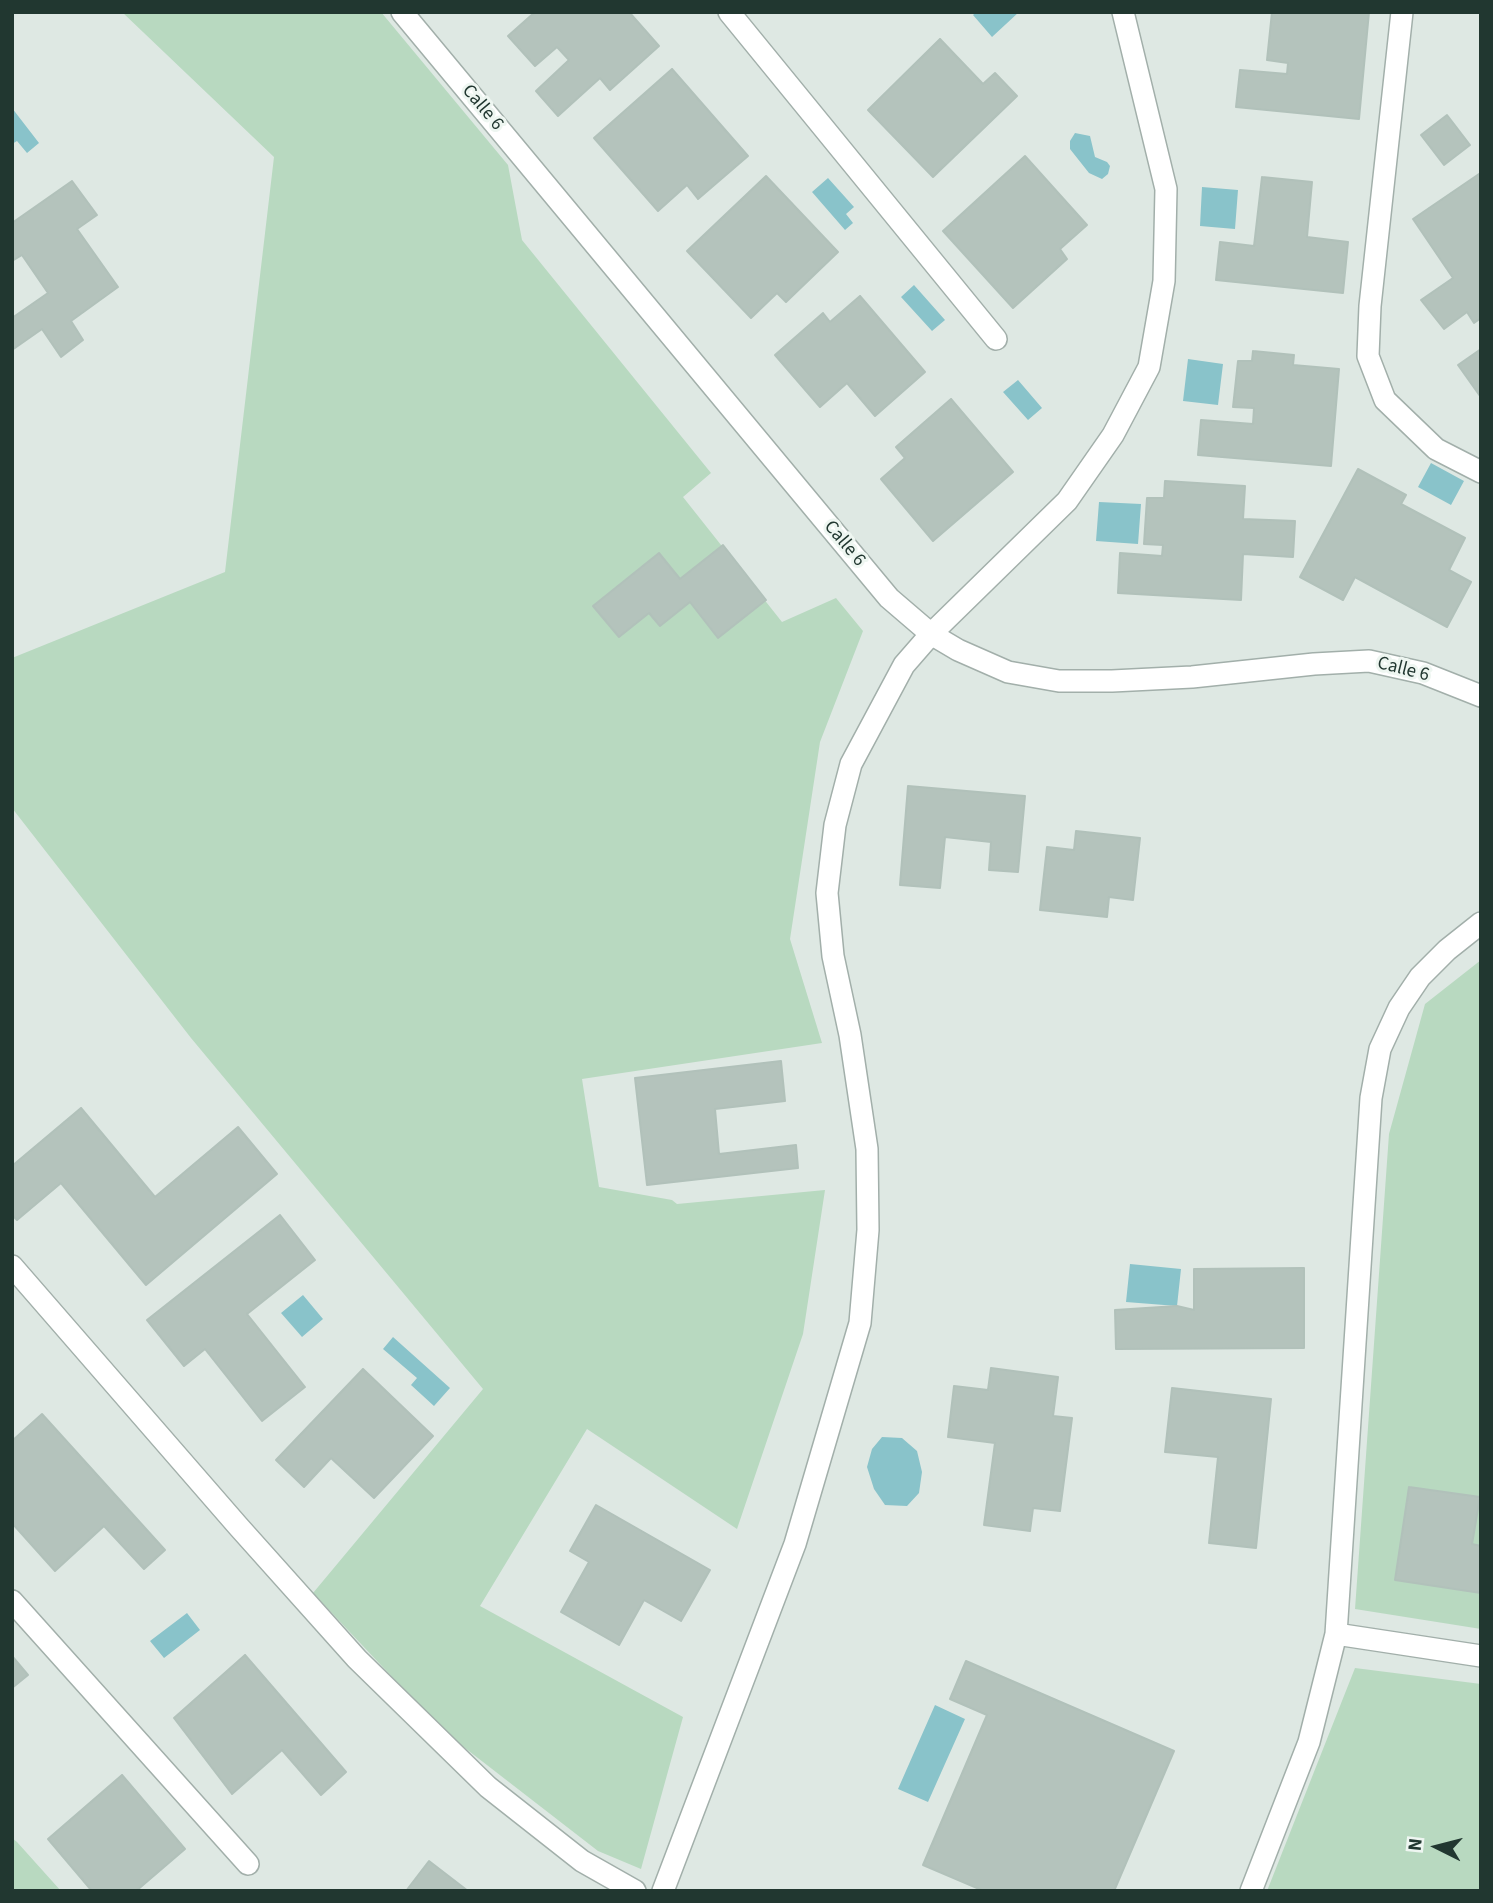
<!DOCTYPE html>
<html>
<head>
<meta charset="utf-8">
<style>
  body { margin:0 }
  #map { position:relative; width:1493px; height:1903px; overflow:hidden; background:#dee8e3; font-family:"Source Sans 3",sans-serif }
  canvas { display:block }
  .frame { position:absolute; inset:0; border:14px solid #213730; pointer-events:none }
  .north { position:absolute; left:1402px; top:1812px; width:70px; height:70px; -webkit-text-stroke:5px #eef6f1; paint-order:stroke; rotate:276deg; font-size:19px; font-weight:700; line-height:28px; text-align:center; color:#213730 }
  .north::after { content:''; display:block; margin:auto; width:24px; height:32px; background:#213730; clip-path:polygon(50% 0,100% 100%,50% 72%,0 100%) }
</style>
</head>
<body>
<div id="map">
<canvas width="1493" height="1903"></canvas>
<div class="frame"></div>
<div class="north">N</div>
</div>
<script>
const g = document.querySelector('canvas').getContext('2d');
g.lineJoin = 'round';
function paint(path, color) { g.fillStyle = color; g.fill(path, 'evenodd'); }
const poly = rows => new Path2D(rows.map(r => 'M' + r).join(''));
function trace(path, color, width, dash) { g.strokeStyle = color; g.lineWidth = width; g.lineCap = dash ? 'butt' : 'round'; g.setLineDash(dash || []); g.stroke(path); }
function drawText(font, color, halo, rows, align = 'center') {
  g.font = font + ' "Source Sans 3",sans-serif'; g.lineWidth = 6; g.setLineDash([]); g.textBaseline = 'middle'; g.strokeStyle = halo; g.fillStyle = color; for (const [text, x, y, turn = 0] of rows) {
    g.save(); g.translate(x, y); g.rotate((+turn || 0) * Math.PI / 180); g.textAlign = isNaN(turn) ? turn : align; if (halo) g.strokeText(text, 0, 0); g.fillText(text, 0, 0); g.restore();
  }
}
const green = poly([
  [122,12,381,12,508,165,522,240,711,473,683,497,782,622,836,598,863,631,820,742,790,939,822,1043,582,1079,599,1187,672,1200,677,1204,825,1190,803,1334,737,1529,587,1429,480,1606,683,1717,641,1869,598,1851,443,1731,313,1593,483,1389,191,1038,12,808,12,658,225,572,274,157],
  [1481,960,1481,1629,1355,1609,1389,1134,1425,1004],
  [1355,1668,1481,1684,1481,1891,1267,1891],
  [12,1838,17,1842,61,1891,12,1891]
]);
const water = poly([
  [976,12,1019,12,992,37,973,15],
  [12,108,39,143,27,153,17,141,12,144],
  [1075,133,1090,136,1095,157,1107,162,1110,166,1108,174,1102,179,1089,173,1070,149,1070,141],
  [828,178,854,207,846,214,853,223,845,230,812,192],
  [1202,187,1238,190,1235,229,1200,226],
  [914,285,945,320,932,331,901,297],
  [1188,359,1223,364,1218,405,1183,401],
  [1018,380,1042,408,1028,420,1003,392],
  [1431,463,1464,481,1451,505,1418,487],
  [1099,502,1141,504,1138,544,1096,541],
  [1130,1264,1181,1269,1177,1306,1126,1302],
  [303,1295,323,1319,302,1337,281,1313],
  [393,1337,450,1388,434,1406,411,1385,417,1378,383,1349],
  [882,1437,902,1438,917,1451,922,1472,919,1493,907,1506,885,1505,874,1489,867,1467,872,1449],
  [187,1613,200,1630,164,1658,150,1641],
  [935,1705,965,1719,928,1802,898,1789]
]);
const building = poly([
  [535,12,629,12,659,46,610,90,600,78,558,116,536,91,569,60,557,47,535,66,508,36,535,12],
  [1272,12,1369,12,1359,119,1236,107,1240,70,1287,74,1288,63,1267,60,1272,12],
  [940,39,983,84,995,73,1017,96,933,177,868,110,940,39],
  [672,69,748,156,698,199,687,185,658,211,594,138,672,69],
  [1447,115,1470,145,1444,165,1421,135,1447,115],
  [1025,156,1087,225,1060,249,1067,259,1013,308,943,231,1025,156],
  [1479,174,1481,177,1481,318,1474,323,1467,312,1444,329,1421,300,1453,278,1413,219,1479,174],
  [766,176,838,252,786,302,777,293,751,318,687,251,766,176],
  [1262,177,1312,182,1307,237,1348,242,1343,293,1216,280,1220,242,1254,246,1262,177],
  [72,181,97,215,77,229,118,287,71,321,83,340,61,357,42,329,12,350,12,318,48,293,22,255,12,261,12,223,72,181],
  [860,296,925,372,875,416,847,383,820,407,775,355,823,313,830,322,860,296],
  [1481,349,1481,396,1480,396,1458,365,1481,349],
  [1253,351,1294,355,1293,365,1339,369,1331,466,1198,455,1201,420,1253,424,1254,408,1233,407,1238,361,1252,361,1253,351],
  [951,399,1013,472,933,541,881,479,905,458,896,447,951,399],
  [1358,469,1406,495,1401,504,1465,538,1449,570,1471,582,1447,627,1355,577,1343,600,1300,577,1358,469],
  [1165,481,1245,486,1243,519,1295,521,1293,557,1243,554,1241,600,1118,593,1120,553,1162,556,1163,545,1144,544,1147,498,1164,498,1165,481],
  [723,545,766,600,718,638,690,602,660,626,649,613,619,637,593,606,659,553,680,579,723,545],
  [908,786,1025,796,1018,872,989,870,991,842,945,837,940,888,900,885,908,786],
  [1076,831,1140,838,1133,900,1109,897,1107,917,1040,910,1047,847,1074,850,1076,831],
  [781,1061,785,1101,715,1109,719,1154,796,1145,798,1168,647,1185,635,1078,781,1061],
  [81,1108,155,1197,238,1127,277,1174,146,1285,61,1183,17,1220,12,1215,12,1166,81,1108],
  [280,1215,315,1260,247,1314,305,1387,262,1421,205,1349,184,1366,147,1320,280,1215],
  [1304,1268,1304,1348,1116,1349,1115,1310,1177,1306,1194,1310,1194,1269,1304,1268],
  [991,1368,1058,1377,1053,1416,1072,1418,1060,1511,1033,1508,1030,1531,984,1525,995,1443,948,1437,954,1386,988,1390,991,1368],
  [363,1369,433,1436,374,1498,331,1458,304,1487,276,1460,363,1369],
  [1172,1388,1271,1399,1256,1548,1209,1543,1218,1457,1165,1452,1172,1388],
  [42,1414,165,1550,144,1569,104,1526,55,1571,12,1523,12,1441,42,1414],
  [1409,1487,1480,1497,1472,1544,1481,1546,1481,1593,1395,1580,1409,1487],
  [596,1505,710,1570,681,1621,644,1600,619,1645,561,1612,589,1562,570,1551,596,1505],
  [245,1655,346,1772,321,1795,282,1750,232,1794,174,1718,245,1655],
  [12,1656,28,1675,12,1688,12,1656],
  [966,1661,1174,1751,1114,1891,984,1891,923,1865,987,1715,950,1699,966,1661],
  [122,1775,185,1849,136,1891,92,1891,48,1839,122,1775],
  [429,1861,468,1891,406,1891,429,1861]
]);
const minor = poly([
  [402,12,889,598,931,634,958,650,1008,672,1059,681,1112,681,1192,677,1314,664,1369,661,1423,673,1481,696],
  [729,12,996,339],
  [1402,12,1370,306,1368,356,1385,400,1436,449,1481,472],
  [12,1266,238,1526,357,1659,488,1787,582,1861,635,1891],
  [12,1601,248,1864],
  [1336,1634,1481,1656],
  [663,1891,795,1544,860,1323,868,1230,867,1149,850,1035,833,956,827,893,835,825,851,764,904,665,931,634,1067,501,1113,435,1149,367,1164,281,1166,189,1123,12],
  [1251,1891,1309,1742,1336,1634,1371,1098,1380,1049,1399,1008,1420,977,1447,950,1481,923]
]);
const streetNames = [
  ["Calle 6",482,108,50],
  ["Calle 6",844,544,50],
  ["Calle 6",1403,670,14]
];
paint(green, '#b8d9c0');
paint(water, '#89c3ca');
paint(building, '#b4c3bc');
trace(building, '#b1c1ba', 2);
trace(minor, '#a2afaa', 24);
trace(minor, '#fff', 21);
drawText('19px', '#213730', '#eef6f1', streetNames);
</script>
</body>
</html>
